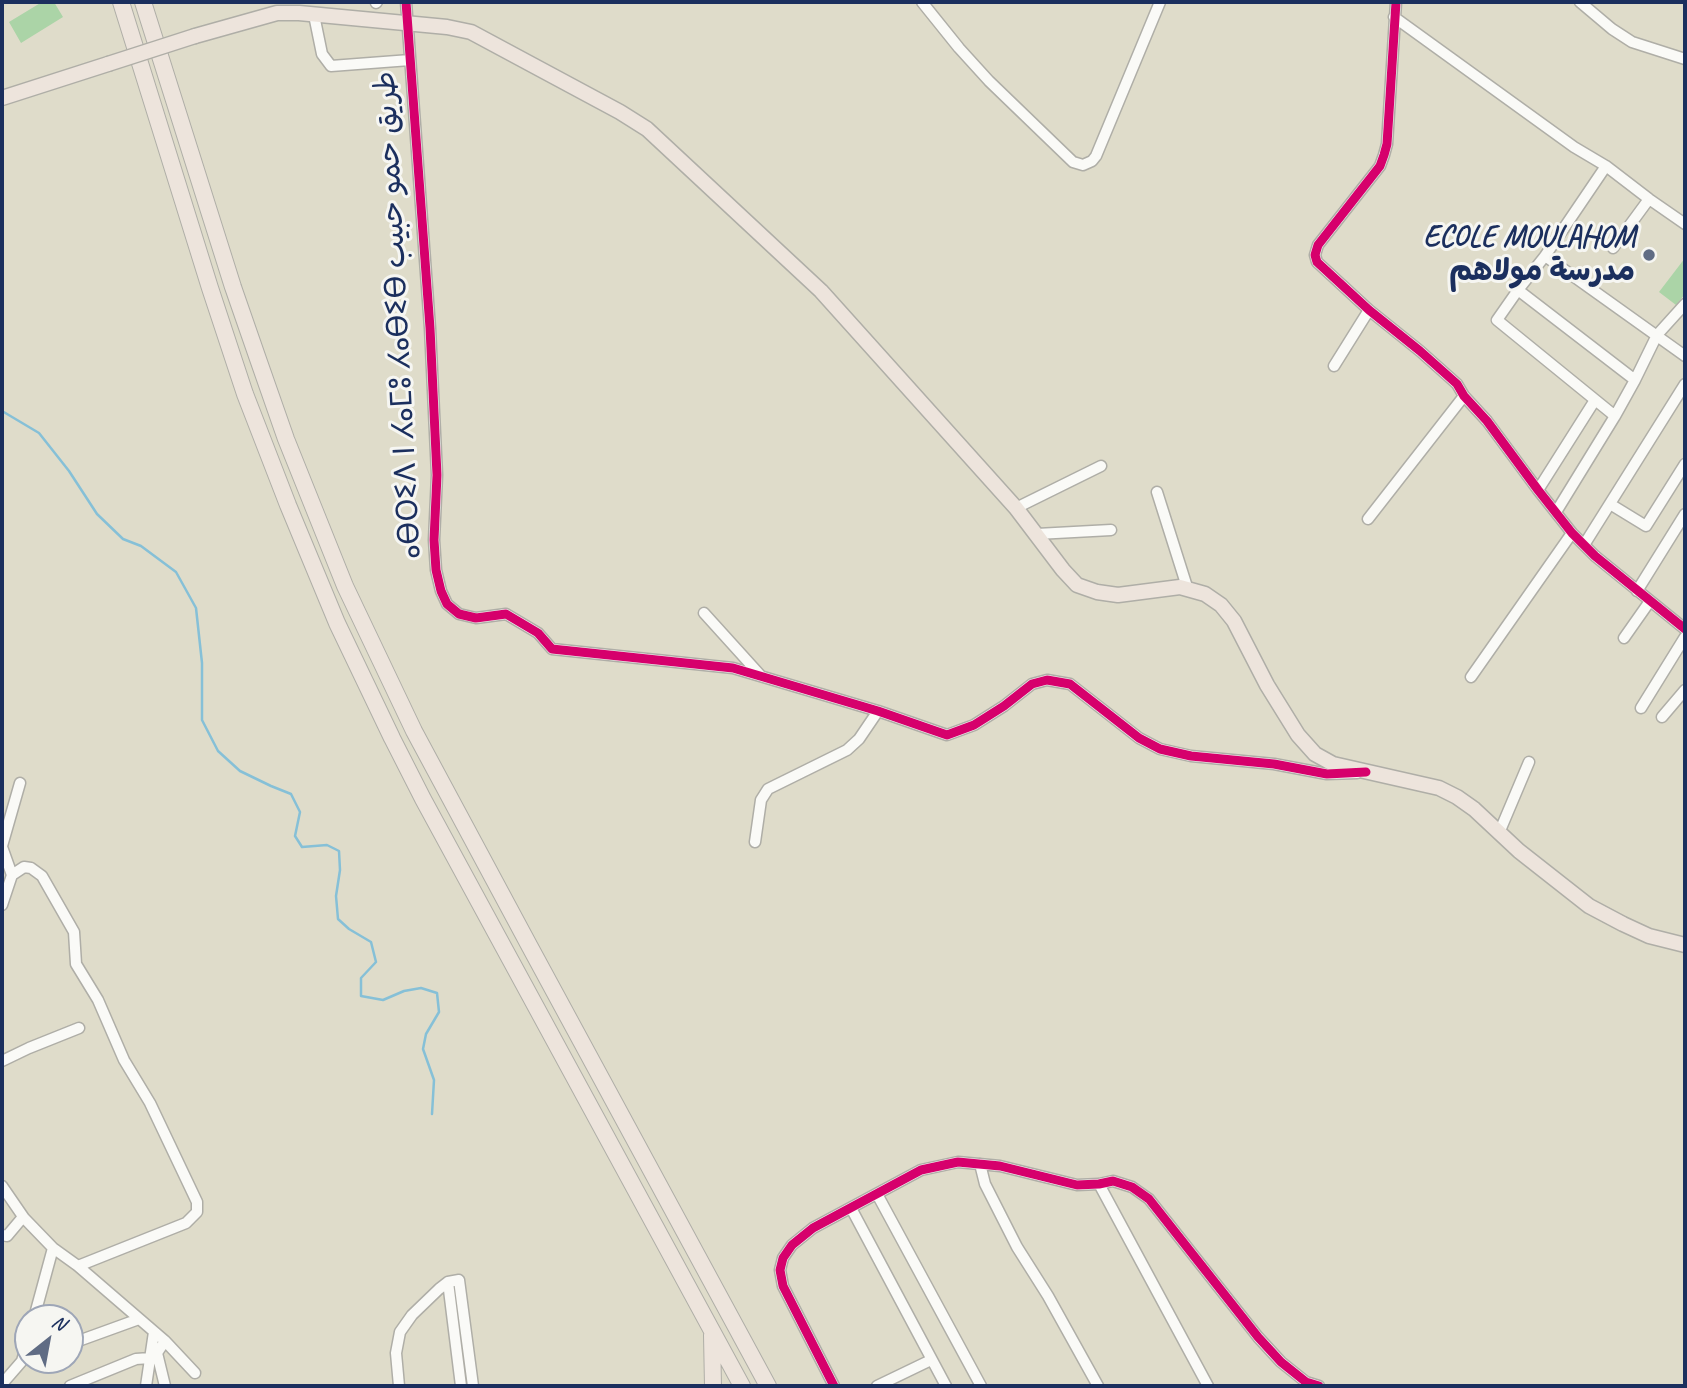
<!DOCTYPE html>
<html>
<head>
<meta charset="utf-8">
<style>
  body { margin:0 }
  #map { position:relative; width:1687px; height:1388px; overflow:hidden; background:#dfdcca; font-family:Caveat,sans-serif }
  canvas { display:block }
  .frame { position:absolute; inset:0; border:4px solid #1b2f5e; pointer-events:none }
  .north { position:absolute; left:14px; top:1304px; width:70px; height:70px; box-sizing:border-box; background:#f6f6f2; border:2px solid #9ea6b7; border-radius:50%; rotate:31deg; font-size:19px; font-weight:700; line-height:28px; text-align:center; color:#1b2f5e }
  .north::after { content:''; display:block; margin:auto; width:24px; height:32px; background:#606c84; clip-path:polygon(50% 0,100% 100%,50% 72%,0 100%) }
</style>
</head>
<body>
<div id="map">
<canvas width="1687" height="1388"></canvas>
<div class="frame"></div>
<div class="north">N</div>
</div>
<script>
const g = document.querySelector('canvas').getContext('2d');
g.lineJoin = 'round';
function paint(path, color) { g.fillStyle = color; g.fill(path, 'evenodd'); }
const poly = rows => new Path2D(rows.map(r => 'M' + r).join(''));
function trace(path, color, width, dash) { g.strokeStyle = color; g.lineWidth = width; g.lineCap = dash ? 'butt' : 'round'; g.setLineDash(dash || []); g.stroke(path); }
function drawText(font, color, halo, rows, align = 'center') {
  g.font = font + ' Caveat,"Playpen Sans Arabic","Noto Sans Tifinagh",sans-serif'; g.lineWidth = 6; g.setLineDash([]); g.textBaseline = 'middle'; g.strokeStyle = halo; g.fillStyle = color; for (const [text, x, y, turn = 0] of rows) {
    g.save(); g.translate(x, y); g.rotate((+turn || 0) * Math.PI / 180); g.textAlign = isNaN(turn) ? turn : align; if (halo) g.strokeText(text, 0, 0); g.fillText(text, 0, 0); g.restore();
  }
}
const green = poly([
  [42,2,54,2,63,17,21,43,9,22],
  [1685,258,1685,294,1676,305,1659,292]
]);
const stream = poly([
  [2,411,39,433,69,471,97,514,123,539,141,546,176,572,196,608,202,663,202,720,218,751,240,771,271,786,291,794,300,812,295,836,302,847,327,845,339,851,340,870,336,896,338,919,349,929,371,942,376,962,361,978,361,996,383,1000,404,991,421,988,437,993,439,1012,426,1034,423,1049,434,1080,432,1114]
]);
const minor = poly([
  [406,2,430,328,437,475,434,540,436,570,441,591,447,604,459,614,476,618,506,614,538,633,552,649,733,668,878,711,947,735,974,725,1004,706,1032,684,1047,680,1070,684,1139,738,1160,749,1191,756,1274,764,1327,774,1357,773],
  [922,2,959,48,989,81,1073,162,1083,165,1092,161,1096,156,1160,2],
  [1396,2,1387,144,1384,155,1380,166,1318,245,1315,255,1317,262,1369,310,1420,351,1457,384,1464,396,1487,421,1538,490,1572,533,1595,556,1685,629],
  [1580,2,1612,29,1632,42,1685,59],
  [376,3,377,2],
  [314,15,322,54,331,66,410,60],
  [1394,17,1574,147,1606,166,1649,199,1685,224],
  [1606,166,1545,256,1518,290,1497,320,1615,416],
  [1613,248,1649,199],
  [1545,256,1685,356],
  [1518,290,1635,380],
  [1334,366,1369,310],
  [1538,490,1595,400],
  [1157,492,1188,590],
  [1610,504,1646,526,1685,464],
  [1016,508,1101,466],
  [1556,512,1615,416,1635,380,1657,335,1685,304],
  [1368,519,1464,396],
  [1037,534,1111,530],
  [1584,545,1685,384],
  [1637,591,1685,514],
  [704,613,761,676],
  [1624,638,1650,601],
  [1471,677,1572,533],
  [1641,708,1685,637],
  [1662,717,1685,690],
  [1499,833,1529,762],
  [755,842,761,800,768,789,847,750,859,739,878,711],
  [2,846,20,783],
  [2,847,12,875,2,905],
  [12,875,24,867,31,868,42,876,74,932,76,964,98,1000,124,1060,150,1103,197,1202,197,1212,186,1223,78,1266],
  [2,1061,29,1048,79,1028],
  [980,1164,985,1184,1017,1247,1048,1296,1098,1386],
  [1099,1184,1208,1386],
  [2,1186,24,1218,53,1248,78,1266,165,1341,195,1373],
  [877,1194,981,1386],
  [851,1208,946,1386],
  [2,1235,7,1236,23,1217],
  [448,1282,461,1386],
  [34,1318,53,1248],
  [70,1344,139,1319],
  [2,1384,22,1361,28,1339],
  [70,1386,136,1359,150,1358],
  [146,1386,154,1332],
  [165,1386,157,1353,165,1341],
  [399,1386,396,1353,400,1332,412,1315,439,1289,448,1282,459,1280,473,1386],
  [834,1386,783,1286,780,1270,783,1258,792,1245,813,1228,921,1170,958,1162,1000,1166,1077,1185,1099,1184,1113,1181,1132,1187,1149,1199,1258,1337,1281,1362,1306,1382,1319,1386],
  [877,1386,931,1360]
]);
const major = poly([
  [195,36,277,13,299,13,447,27,471,32,620,112,647,129,821,291,1016,508,1063,570,1077,585,1097,592,1118,595,1180,587,1205,594,1221,605,1234,621,1267,685,1298,735,1315,754,1333,764,1439,788,1457,797,1474,809,1519,851,1589,906,1623,924,1649,936,1685,945],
  [2,98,108,64]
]);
const highway = poly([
  [121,2,210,288,245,394,288,505,337,623,392,738,423,799,742,1386],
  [143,2,233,287,258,359,286,439,345,586,414,731,530,947,768,1386],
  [712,1335,713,1386]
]);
const majorBridge = poly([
  [108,64,195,36]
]);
const cycleway = poly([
  [406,2,430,328,437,475,434,540,436,570,441,591,447,604,459,614,476,618,506,614,538,633,552,649,733,668,878,711,947,735,974,725,1004,706,1032,684,1047,680,1070,684,1139,738,1160,749,1191,756,1274,764,1327,774,1366,772],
  [1396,2,1387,144,1384,155,1380,166,1318,245,1315,255,1317,262,1369,310,1420,351,1457,384,1464,396,1487,421,1538,490,1572,533,1595,556,1685,629],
  [834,1386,783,1286,780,1270,783,1258,792,1245,813,1228,921,1170,958,1162,1000,1166,1077,1185,1099,1184,1113,1181,1132,1187,1149,1199,1258,1337,1281,1362,1306,1382,1319,1386]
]);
const markers = [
  [1649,255,7,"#606c84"]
];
const poiNames = [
  ["ECOLE MOULAHOM",1635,238],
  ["مدرسة مولاهم",1635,272]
];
const streetNames = [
  ["ⴰⴱⵔⵉⴷ ⵏ ⵃⴰⵎⵓ ⵃⴰⴱⵉⴱ طريق حمو حبيب",399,315,-93]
];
paint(green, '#abd4a7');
trace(stream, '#86c0d7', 2.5);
trace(minor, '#afaea7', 13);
trace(major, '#afaea7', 17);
trace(highway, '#afaea7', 18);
trace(minor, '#fafaf7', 10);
trace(major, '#ede4dc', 14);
trace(highway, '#ede4dc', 16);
trace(majorBridge, '#afaea7', 17, []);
trace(majorBridge, '#ede4dc', 14);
trace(cycleway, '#d6006c', 9);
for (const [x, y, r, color] of markers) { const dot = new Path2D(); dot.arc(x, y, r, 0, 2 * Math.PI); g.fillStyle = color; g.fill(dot); trace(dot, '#f6f6f2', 2.5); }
drawText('bold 30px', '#1b2f5e', '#f6f6f2', poiNames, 'right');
drawText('30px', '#1b2f5e', '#f6f6f2', streetNames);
</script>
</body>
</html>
